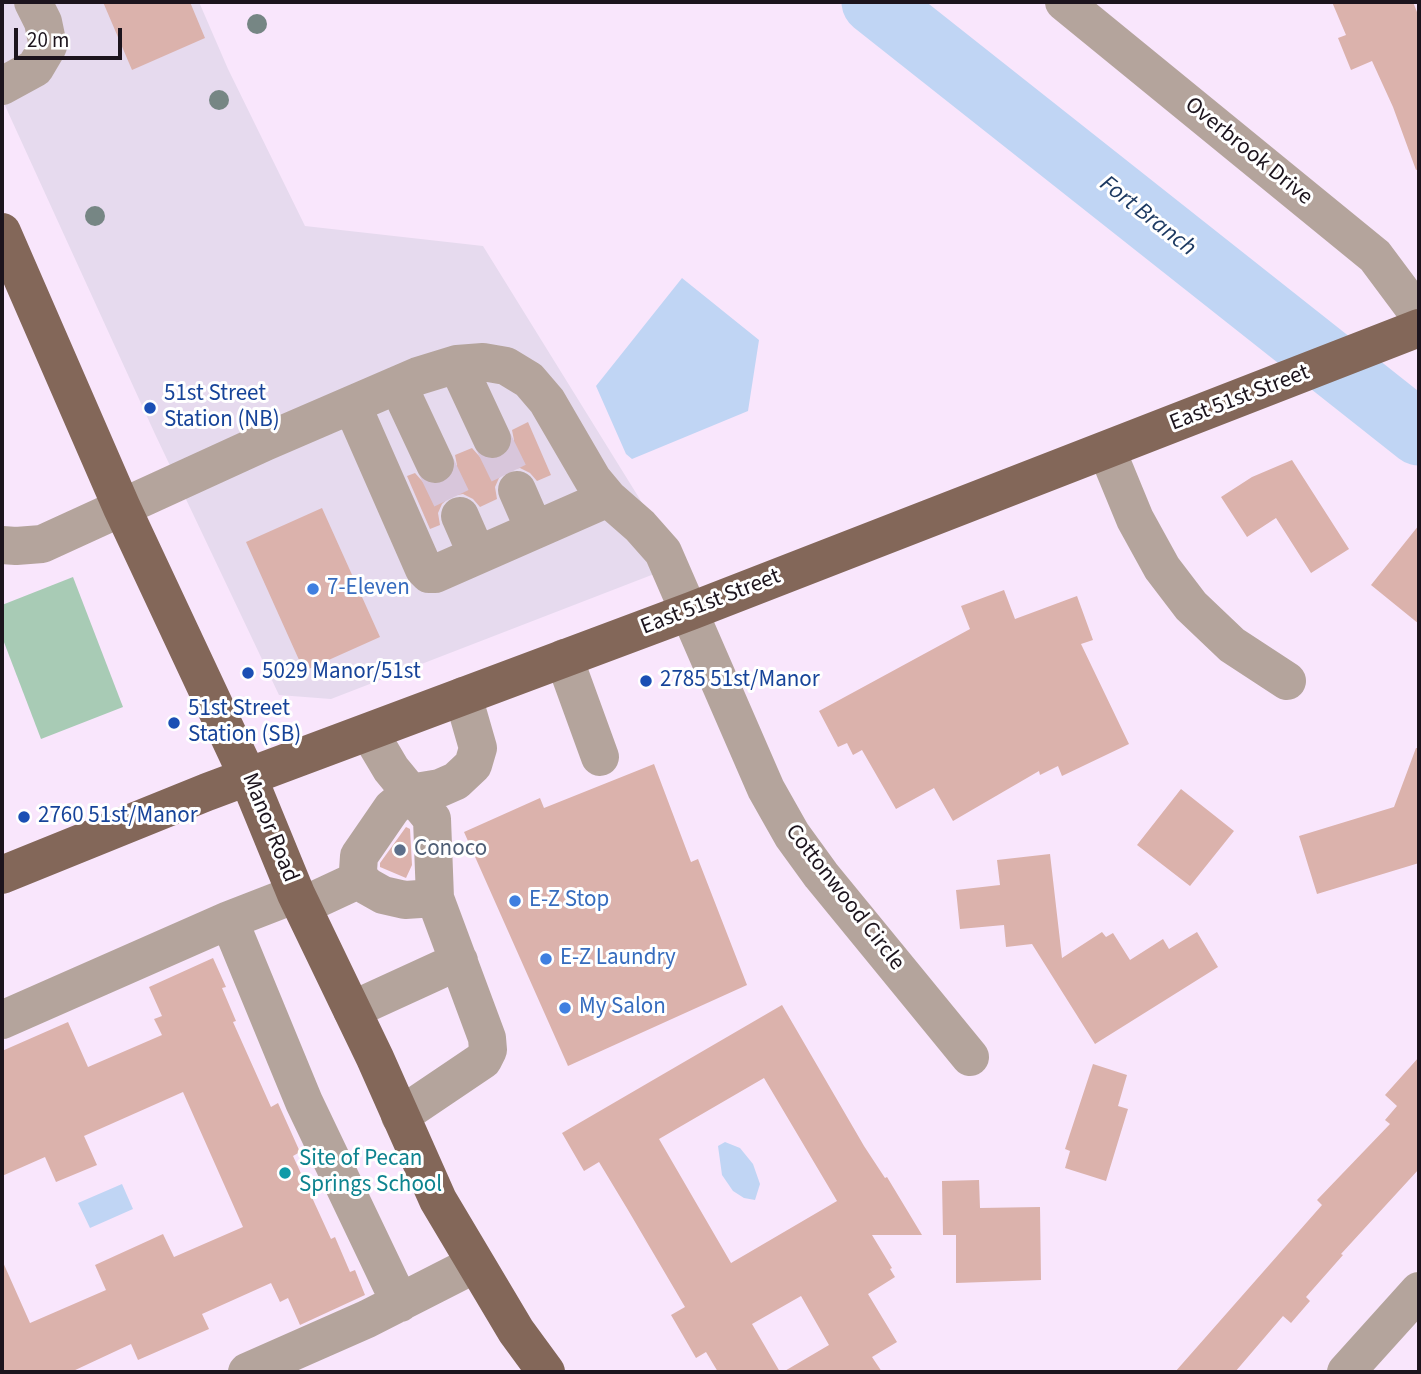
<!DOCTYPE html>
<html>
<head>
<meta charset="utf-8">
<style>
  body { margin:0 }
  #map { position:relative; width:1421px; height:1374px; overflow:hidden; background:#f9e6fc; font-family:"Source Sans 3",sans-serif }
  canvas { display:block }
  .frame { position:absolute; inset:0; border:4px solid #1c141d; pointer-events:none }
  .scale { position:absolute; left:14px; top:28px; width:108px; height:32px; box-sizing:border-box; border:4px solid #1c141d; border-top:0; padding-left:9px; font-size:21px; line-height:24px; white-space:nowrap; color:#1c141d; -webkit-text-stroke:5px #fff; paint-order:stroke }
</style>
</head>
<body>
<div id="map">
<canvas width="1421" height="1374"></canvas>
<div class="frame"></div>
<div class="scale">20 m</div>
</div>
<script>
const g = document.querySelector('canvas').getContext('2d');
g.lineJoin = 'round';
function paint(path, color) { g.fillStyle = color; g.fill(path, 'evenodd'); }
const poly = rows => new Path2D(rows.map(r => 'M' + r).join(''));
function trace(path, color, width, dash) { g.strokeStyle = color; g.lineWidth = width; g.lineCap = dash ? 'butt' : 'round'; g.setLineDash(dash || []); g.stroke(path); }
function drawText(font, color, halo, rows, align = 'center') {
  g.font = font + ' "Source Sans 3",sans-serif'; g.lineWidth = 6; g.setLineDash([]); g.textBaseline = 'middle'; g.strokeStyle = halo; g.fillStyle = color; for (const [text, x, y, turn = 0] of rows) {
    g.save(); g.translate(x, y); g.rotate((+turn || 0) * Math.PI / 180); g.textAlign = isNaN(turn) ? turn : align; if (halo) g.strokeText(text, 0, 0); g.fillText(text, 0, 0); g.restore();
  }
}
const commercial = poly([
  [2,2,199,2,228,69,305,226,483,246,680,564,331,699,279,695,155,434,2,99]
]);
const green = poly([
  [73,577,123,707,41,739,2,637,2,605]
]);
const water = poly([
  [682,278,759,340,748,411,632,459,626,454,596,386],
  [725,1142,740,1148,753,1164,760,1184,755,1200,744,1198,733,1191,722,1175,718,1146],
  [122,1184,133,1209,90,1228,78,1203]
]);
const river = poly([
  [874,2,1419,433]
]);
const building = poly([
  [103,2,190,2,205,38,132,70],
  [1332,2,1413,2,1419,17,1419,169,1416,170,1393,107,1372,61,1351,70,1338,38,1346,35],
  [528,422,551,475,537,481,530,473,520,468,508,470,499,478,495,487,497,499,480,507,473,499,463,494,451,496,442,504,438,513,440,525,430,529,407,476,415,473,423,482,434,486,444,484,453,476,457,465,455,455,472,448,480,457,489,461,501,459,510,451,514,440,512,430],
  [1292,460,1349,549,1311,573,1276,518,1247,537,1221,497,1252,477],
  [322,508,380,637,304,671,246,542],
  [1419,525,1419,624,1371,585],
  [1004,590,1015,619,1077,596,1093,640,1081,644,1129,744,1062,776,1058,766,1040,775,1039,771,953,821,934,788,896,809,862,750,853,755,847,743,838,747,819,711,970,629,961,606],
  [1416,748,1419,748,1419,863,1317,894,1299,836,1394,807],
  [654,764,691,862,698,859,747,985,568,1066,464,832,540,798,544,808],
  [1181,789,1234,831,1190,886,1137,845],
  [406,827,410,829,412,865,406,878,380,867,380,863],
  [1050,854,1062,958,1102,932,1106,937,1113,933,1130,960,1163,939,1169,949,1197,932,1218,967,1095,1044,1032,944,1006,947,1004,925,960,929,956,890,1000,885,997,860],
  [213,958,226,987,222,988,236,1021,233,1022,271,1107,278,1103,300,1152,293,1156,331,1239,335,1237,350,1272,355,1270,365,1295,300,1325,288,1298,280,1302,271,1283,202,1314,209,1329,138,1360,131,1344,71,1372,2,1372,2,1260,30,1323,106,1290,95,1265,163,1234,174,1257,243,1227,183,1092,84,1136,97,1165,56,1182,45,1157,2,1176,2,1051,68,1022,88,1067,162,1035,154,1019,162,1016,149,987],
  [782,1005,864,1146,885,1178,887,1177,922,1235,872,1235,892,1268,890,1269,895,1277,868,1294,897,1342,872,1357,882,1372,783,1372,829,1345,801,1296,752,1324,780,1372,718,1372,706,1352,696,1358,671,1315,685,1307,628,1210,599,1162,584,1171,562,1133],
  [764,1078,837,1201,731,1263,659,1139],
  [1419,1057,1419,1169,1341,1254,1343,1255,1306,1297,1310,1301,1291,1323,1283,1316,1235,1372,1175,1372,1322,1205,1317,1200,1390,1124,1385,1120,1397,1106,1385,1095],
  [1093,1064,1127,1075,1118,1106,1128,1109,1106,1181,1065,1168,1070,1151,1065,1149],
  [979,1180,980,1208,1040,1207,1041,1280,956,1283,956,1235,943,1235,942,1181]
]);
const minorTunnel = poly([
  [492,439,517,490],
  [435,464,460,516]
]);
const minor = poly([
  [1064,2,1375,256,1419,315],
  [2,86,35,68,48,46,43,22,33,2],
  [457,364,492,439],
  [398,385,435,464],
  [352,405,424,569,429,574,435,574,608,498],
  [1107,451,1135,519,1162,568,1191,606,1232,645,1287,681],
  [517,490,534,529],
  [460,516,477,555],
  [2,545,16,546,42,544,265,442,418,376,457,364,483,362,506,366,529,380,547,401,593,480,608,498,640,526,663,552,766,789,792,835,821,875,970,1057],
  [564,658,600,757],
  [369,732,391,769,432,819,435,898,487,1038,488,1050,483,1060,400,1116],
  [435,898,405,900,383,895,367,886,360,879,358,871,359,856,392,808,410,793,440,788,456,781,473,765,478,748,463,696],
  [302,906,360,879],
  [229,920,304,1102,400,1303],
  [352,1010,459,961],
  [2,1020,229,920,296,894],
  [247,1372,367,1319,475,1264],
  [1346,1372,1419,1291]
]);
const major = poly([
  [2,232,122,508,248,777,296,894,375,1058,438,1200,516,1331,546,1372],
  [2,875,207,792,691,611,1419,328]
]);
const trees = [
  [257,24],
  [219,100],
  [95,216]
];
const markers = [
  [150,408,7,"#1a4fb4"],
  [313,589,7,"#3f7fe0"],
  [248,673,7,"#1a4fb4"],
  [646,681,7,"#1a4fb4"],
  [174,723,7,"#1a4fb4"],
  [24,817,7,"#1a4fb4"],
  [400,850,7,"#5c6f8a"],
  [515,901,7,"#3f7fe0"],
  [546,959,7,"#3f7fe0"],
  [565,1008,7,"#3f7fe0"],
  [285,1173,7,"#0f9aa8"]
];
const streetNames = [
  ["Overbrook Drive",1248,152,39],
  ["East 51st Street",1240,399,-21],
  ["East 51st Street",711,603,-21],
  ["Manor Road",269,828,68],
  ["Cottonwood Circle",844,898,52]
];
const transitNames = [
  ["51st Street",164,395],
  ["Station (NB)",164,421],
  ["5029 Manor/51st",262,673],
  ["2785 51st/Manor",660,681],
  ["51st Street",188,710],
  ["Station (SB)",188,736],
  ["2760 51st/Manor",38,817]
];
const shopNames = [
  ["7-Eleven",327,589],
  ["E-Z Stop",529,901],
  ["E-Z Laundry",560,959],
  ["My Salon",579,1008]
];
const serviceNames = [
  ["Conoco",414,850]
];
const cultureNames = [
  ["Site of Pecan",299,1160],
  ["Springs School",299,1186]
];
const waterNames = [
  ["Fort Branch",1147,217,38]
];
paint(commercial, '#e6daee');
paint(green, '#a8cbb5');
paint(water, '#c0d5f4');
trace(river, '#c0d5f4', 65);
paint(building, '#dbb2ac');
trace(minorTunnel, '#d8c6db', 38, [38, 19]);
trace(minor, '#b4a49c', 38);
trace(major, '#836759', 38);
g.fillStyle = '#768684';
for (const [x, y] of trees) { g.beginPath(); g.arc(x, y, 10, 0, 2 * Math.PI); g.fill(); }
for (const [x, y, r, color] of markers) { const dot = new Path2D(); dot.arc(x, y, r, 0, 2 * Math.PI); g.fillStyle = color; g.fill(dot); trace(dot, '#fff', 2.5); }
drawText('23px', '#1c141d', '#fff', streetNames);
drawText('23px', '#164399', '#fff', transitNames, 'left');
drawText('23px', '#366cbe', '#fff', shopNames, 'left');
drawText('23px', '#4e5e75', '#fff', serviceNames, 'left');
drawText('23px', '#0d838f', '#fff', cultureNames, 'left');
drawText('italic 24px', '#1c3961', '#fff', waterNames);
</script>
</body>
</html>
